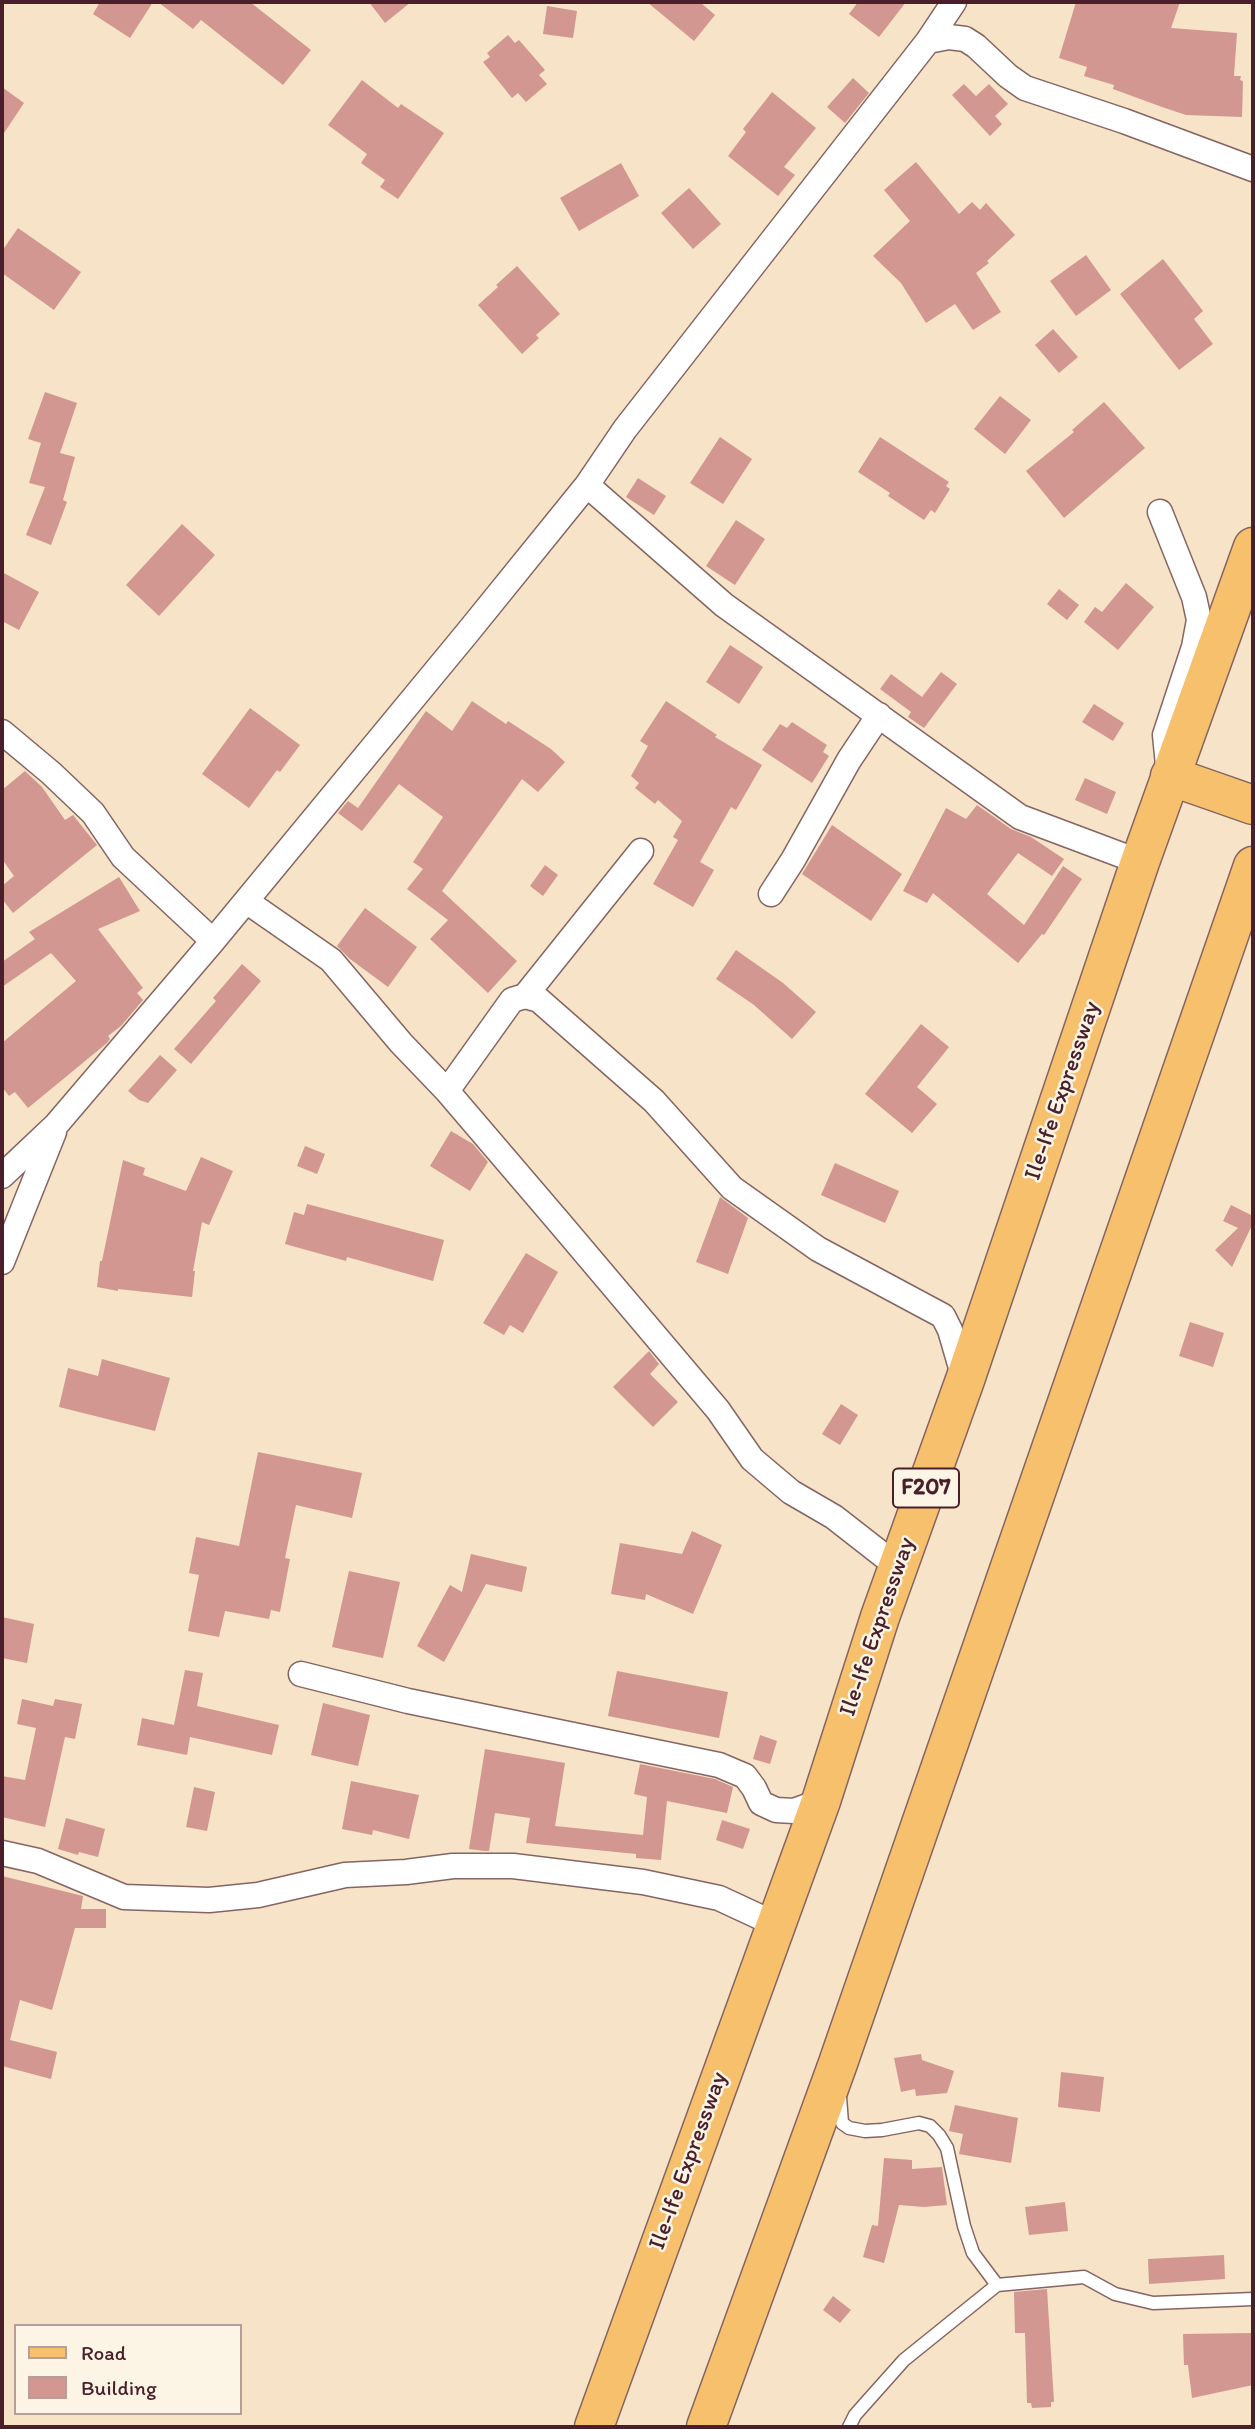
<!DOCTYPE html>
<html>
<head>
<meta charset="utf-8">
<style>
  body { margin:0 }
  #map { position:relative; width:1255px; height:2429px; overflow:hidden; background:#f6e3c8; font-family:Itim,sans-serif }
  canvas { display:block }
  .frame { position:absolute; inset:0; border:4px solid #4a1f2b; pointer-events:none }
  .legend { position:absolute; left:14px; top:2324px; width:228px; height:91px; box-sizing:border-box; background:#fcf5e5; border:2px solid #b59f9b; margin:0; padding:9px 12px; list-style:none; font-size:21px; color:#4a1f2b }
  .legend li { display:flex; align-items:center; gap:14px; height:35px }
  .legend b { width:35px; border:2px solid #b59f9b }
</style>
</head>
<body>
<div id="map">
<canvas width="1255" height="2429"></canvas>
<div class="frame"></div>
<ul class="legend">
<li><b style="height:9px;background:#f7c06c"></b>Road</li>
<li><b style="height:19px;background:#d29791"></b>Building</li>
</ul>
</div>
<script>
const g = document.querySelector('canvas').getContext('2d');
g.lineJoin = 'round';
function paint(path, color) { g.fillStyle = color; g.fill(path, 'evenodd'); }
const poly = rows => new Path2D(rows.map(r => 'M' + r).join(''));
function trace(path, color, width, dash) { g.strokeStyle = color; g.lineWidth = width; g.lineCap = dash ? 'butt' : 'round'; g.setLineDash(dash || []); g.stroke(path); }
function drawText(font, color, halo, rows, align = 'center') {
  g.font = font + ' Itim,sans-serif'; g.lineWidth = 5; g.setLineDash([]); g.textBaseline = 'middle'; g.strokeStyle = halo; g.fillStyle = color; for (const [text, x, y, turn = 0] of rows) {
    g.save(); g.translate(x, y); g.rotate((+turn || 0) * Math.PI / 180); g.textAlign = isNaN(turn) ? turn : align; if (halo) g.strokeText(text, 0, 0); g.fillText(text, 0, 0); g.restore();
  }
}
const building = poly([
  [100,2,153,2,130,38,93,14],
  [158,2,250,2,311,50,283,85,201,20,193,29],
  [369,2,411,2,385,23],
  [647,2,700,2,715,15,694,41],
  [858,2,906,2,879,37,849,14],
  [1076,2,1180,2,1171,28,1237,33,1234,76,1241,76,1240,80,1243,81,1242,117,1186,115,1162,107,1113,89,1114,85,1084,76,1087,67,1059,58],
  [547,6,577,11,573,38,543,34],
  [508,35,515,43,519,40,545,70,539,75,547,84,526,102,518,93,512,98,483,62,490,57,487,53],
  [853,78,869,93,845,123,827,107],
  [362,80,398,108,401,104,444,133,398,199,380,187,385,180,361,163,367,154,328,125],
  [964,84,976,96,989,84,1008,104,995,116,1002,124,990,136,952,95],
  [2,87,24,103,2,136],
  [772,92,816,128,784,167,795,175,778,196,728,156,746,132,743,129],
  [916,162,959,214,972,202,980,210,986,203,1015,235,987,261,989,263,976,273,1001,312,973,330,955,304,926,323,901,283,873,256,910,221,884,190],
  [621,163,639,196,579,231,560,198],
  [689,188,721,224,693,249,661,213],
  [18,228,81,272,54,310,2,273,2,251],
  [1086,255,1111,290,1076,316,1050,281],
  [1163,259,1203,311,1194,319,1213,344,1179,370,1120,294],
  [517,266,560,314,536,335,539,338,522,354,478,305,498,287,496,285],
  [1053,329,1078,357,1059,373,1035,345],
  [45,392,77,403,60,453,75,457,63,500,67,502,51,545,26,535,45,487,29,483,41,443,28,439],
  [1000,396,1031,420,1005,454,974,429],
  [1104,402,1145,448,1064,518,1026,471,1074,432,1072,430],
  [720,437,752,459,723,504,690,483],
  [880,437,949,482,946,486,950,489,935,513,931,510,924,520,888,496,890,493,858,472],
  [638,478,666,496,654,515,626,497],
  [736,520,765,539,735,585,706,566],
  [182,524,215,555,159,616,126,585],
  [2,572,39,592,19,630,2,621],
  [1126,583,1154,607,1118,650,1084,622,1095,607,1102,612],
  [1059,589,1079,605,1067,620,1047,604],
  [730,645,763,667,739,704,706,682],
  [941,672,957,684,924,728,908,717,911,712,880,689,891,674,922,697],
  [472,701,506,724,508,721,551,749,565,762,538,792,522,779,442,891,517,961,488,993,430,939,448,920,407,889,423,869,413,862,443,817,399,784,362,831,338,813,348,801,358,808,426,711,452,731],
  [666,701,717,735,715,737,762,765,736,810,731,807,700,862,714,870,693,907,653,884,678,840,673,837,682,821,658,800,655,804,635,788,639,783,631,776,648,746,640,741],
  [1094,704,1124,723,1113,741,1082,722],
  [250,708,300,745,280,772,277,770,249,808,202,774],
  [792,722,827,745,823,752,829,756,812,783,762,750,780,724,787,728],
  [25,771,42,787,65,820,73,815,97,845,13,913,2,899,2,886,14,876,2,859,2,790],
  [1085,778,1116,792,1107,814,1075,800],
  [977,805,1011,829,1031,837,1064,859,1052,876,1018,853,987,894,1024,925,1063,866,1082,879,1044,935,1042,934,1018,963,933,893,927,903,903,891,946,808,966,819],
  [832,825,902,874,871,921,802,874],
  [545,865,558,875,543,896,530,886],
  [119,877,140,911,98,929,143,988,137,993,143,1000,121,1026,108,1036,110,1039,107,1043,28,1108,15,1092,9,1096,2,1087,2,1043,76,981,51,953,2,987,2,962,35,939,29,932],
  [365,908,417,947,388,987,350,959,337,946],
  [736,950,783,983,816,1012,792,1039,754,1005,716,979],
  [242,964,261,981,191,1064,174,1049,216,1001,213,998],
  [921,1024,949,1047,917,1087,937,1104,912,1133,865,1094],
  [160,1055,177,1070,148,1103,139,1100,128,1091],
  [451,1131,473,1144,488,1162,470,1191,430,1166],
  [305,1146,325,1154,317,1174,297,1166],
  [201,1157,233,1171,209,1225,202,1222,193,1271,195,1271,192,1297,118,1289,118,1291,97,1287,100,1261,102,1261,123,1160,145,1168,143,1175,186,1191],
  [835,1163,899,1191,885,1223,821,1195],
  [720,1197,748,1218,728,1274,696,1262],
  [307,1204,444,1240,433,1281,347,1257,346,1261,285,1244,294,1212,304,1215],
  [1231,1205,1251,1215,1253,1213,1253,1223,1232,1267,1215,1250,1238,1228,1223,1221],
  [526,1253,558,1272,523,1333,510,1325,504,1335,483,1323],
  [1190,1322,1224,1333,1213,1367,1179,1356],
  [649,1351,659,1364,650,1374,678,1402,653,1427,613,1387],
  [102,1359,170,1378,155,1431,59,1407,68,1368,98,1376],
  [841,1404,858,1415,840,1445,822,1434],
  [258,1452,362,1473,352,1518,296,1505,285,1558,290,1559,280,1612,271,1610,269,1619,225,1611,219,1637,188,1631,199,1575,189,1573,196,1537,239,1546],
  [692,1531,722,1545,693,1614,646,1594,645,1600,611,1594,620,1543,682,1554],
  [471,1554,527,1567,522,1592,486,1584,444,1662,417,1646,450,1585,462,1592],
  [349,1571,400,1582,383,1658,332,1647],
  [2,1617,34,1624,27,1663,2,1658],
  [185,1670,203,1673,197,1706,279,1725,272,1755,190,1737,187,1755,137,1745,142,1718,174,1725],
  [617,1671,728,1692,719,1738,608,1716],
  [22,1699,53,1706,55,1699,82,1704,75,1739,65,1737,45,1827,2,1817,2,1776,25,1780,36,1728,17,1724],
  [323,1703,370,1715,358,1766,311,1755],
  [760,1735,777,1741,770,1764,753,1759],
  [485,1749,565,1763,555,1826,643,1835,647,1797,634,1794,640,1764,715,1779,733,1787,727,1813,667,1801,661,1860,636,1858,636,1854,526,1843,530,1818,495,1813,489,1851,485,1851,469,1849],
  [351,1781,419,1795,409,1839,373,1830,372,1835,342,1829],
  [194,1787,215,1792,207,1831,186,1827],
  [66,1818,105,1829,98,1857,79,1852,78,1855,58,1849],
  [722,1820,750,1829,743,1849,716,1840],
  [2,1876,83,1896,81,1909,106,1909,106,1928,75,1928,52,2010,20,2000,10,2040,57,2052,51,2079,2,2066],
  [921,2054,922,2060,954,2071,947,2093,916,2096,915,2089,901,2092,894,2058],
  [1061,2072,1104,2077,1100,2112,1058,2107],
  [955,2105,1018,2118,1011,2163,959,2154,963,2134,949,2131],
  [884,2158,912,2160,912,2169,942,2167,947,2205,924,2207,899,2205,884,2263,863,2257,872,2225,878,2226],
  [1065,2202,1068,2231,1029,2235,1025,2207],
  [1224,2255,1225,2279,1149,2284,1148,2259],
  [1047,2289,1054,2402,1051,2402,1051,2407,1032,2408,1031,2403,1027,2403,1025,2333,1015,2333,1014,2292],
  [833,2296,851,2310,840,2323,823,2310],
  [1253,2333,1253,2385,1192,2398,1188,2365,1184,2365,1183,2334]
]);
const service = poly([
  [840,2097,842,2123,849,2128,865,2131,882,2130,919,2123,930,2126,939,2135,947,2148,964,2226,973,2253,997,2285],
  [849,2427,855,2415,904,2360,997,2285,1084,2277,1115,2294,1153,2303,1253,2299]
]);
const minor = poly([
  [928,41,949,37,965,39,976,46,1008,76,1025,88,1124,121,1253,169],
  [587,485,724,605,1020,817,1140,862],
  [1160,512,1194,597,1199,620,1194,647,1165,735,1168,765],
  [2,732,51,773,93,813,123,857,213,941],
  [771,894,793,860,849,760,879,715],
  [246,901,331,960,401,1043,447,1091,559,1222,718,1410,752,1459,791,1492,834,1517,898,1567],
  [525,996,539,1000,654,1101,732,1188,818,1249,943,1316,950,1330,964,1378],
  [447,1091,512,1000,525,996,641,851],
  [2,1176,56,1125,213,941,468,632,587,485,625,429,928,41,954,2],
  [2,1262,54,1132],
  [301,1674,408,1701,719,1765,745,1776,754,1788,761,1803,776,1810,794,1811,821,1801],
  [2,1853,38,1861,124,1897,209,1900,258,1895,345,1875,406,1872,453,1866,513,1866,643,1882,719,1898,775,1924]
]);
const primary = poly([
  [1170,776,1253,805],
  [594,2427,821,1801,880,1617,965,1380,1140,862,1253,547],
  [706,2427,837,2066,1253,866]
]);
const shields = [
  [926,1488,66]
];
const shieldNames = [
  ["F207",926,1488]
];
const streetNames = [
  ["Ile-Ife Expressway",1063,1091,-71],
  ["Ile-Ife Expressway",878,1627,-71],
  ["Ile-Ife Expressway",689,2161,-70]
];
paint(building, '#d29791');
trace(service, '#866462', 15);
trace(minor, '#866462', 27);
trace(primary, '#866462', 41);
trace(service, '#fff', 12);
trace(minor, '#fff', 24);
trace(primary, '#f7c06c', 38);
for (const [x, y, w] of shields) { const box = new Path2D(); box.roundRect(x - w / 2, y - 19.5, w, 39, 5); g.fillStyle = '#fcf5e5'; g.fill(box); trace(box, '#4a1f2b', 2); }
drawText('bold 23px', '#4a1f2b', null, shieldNames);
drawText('24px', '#4a1f2b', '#fcf5e5', streetNames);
</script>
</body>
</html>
